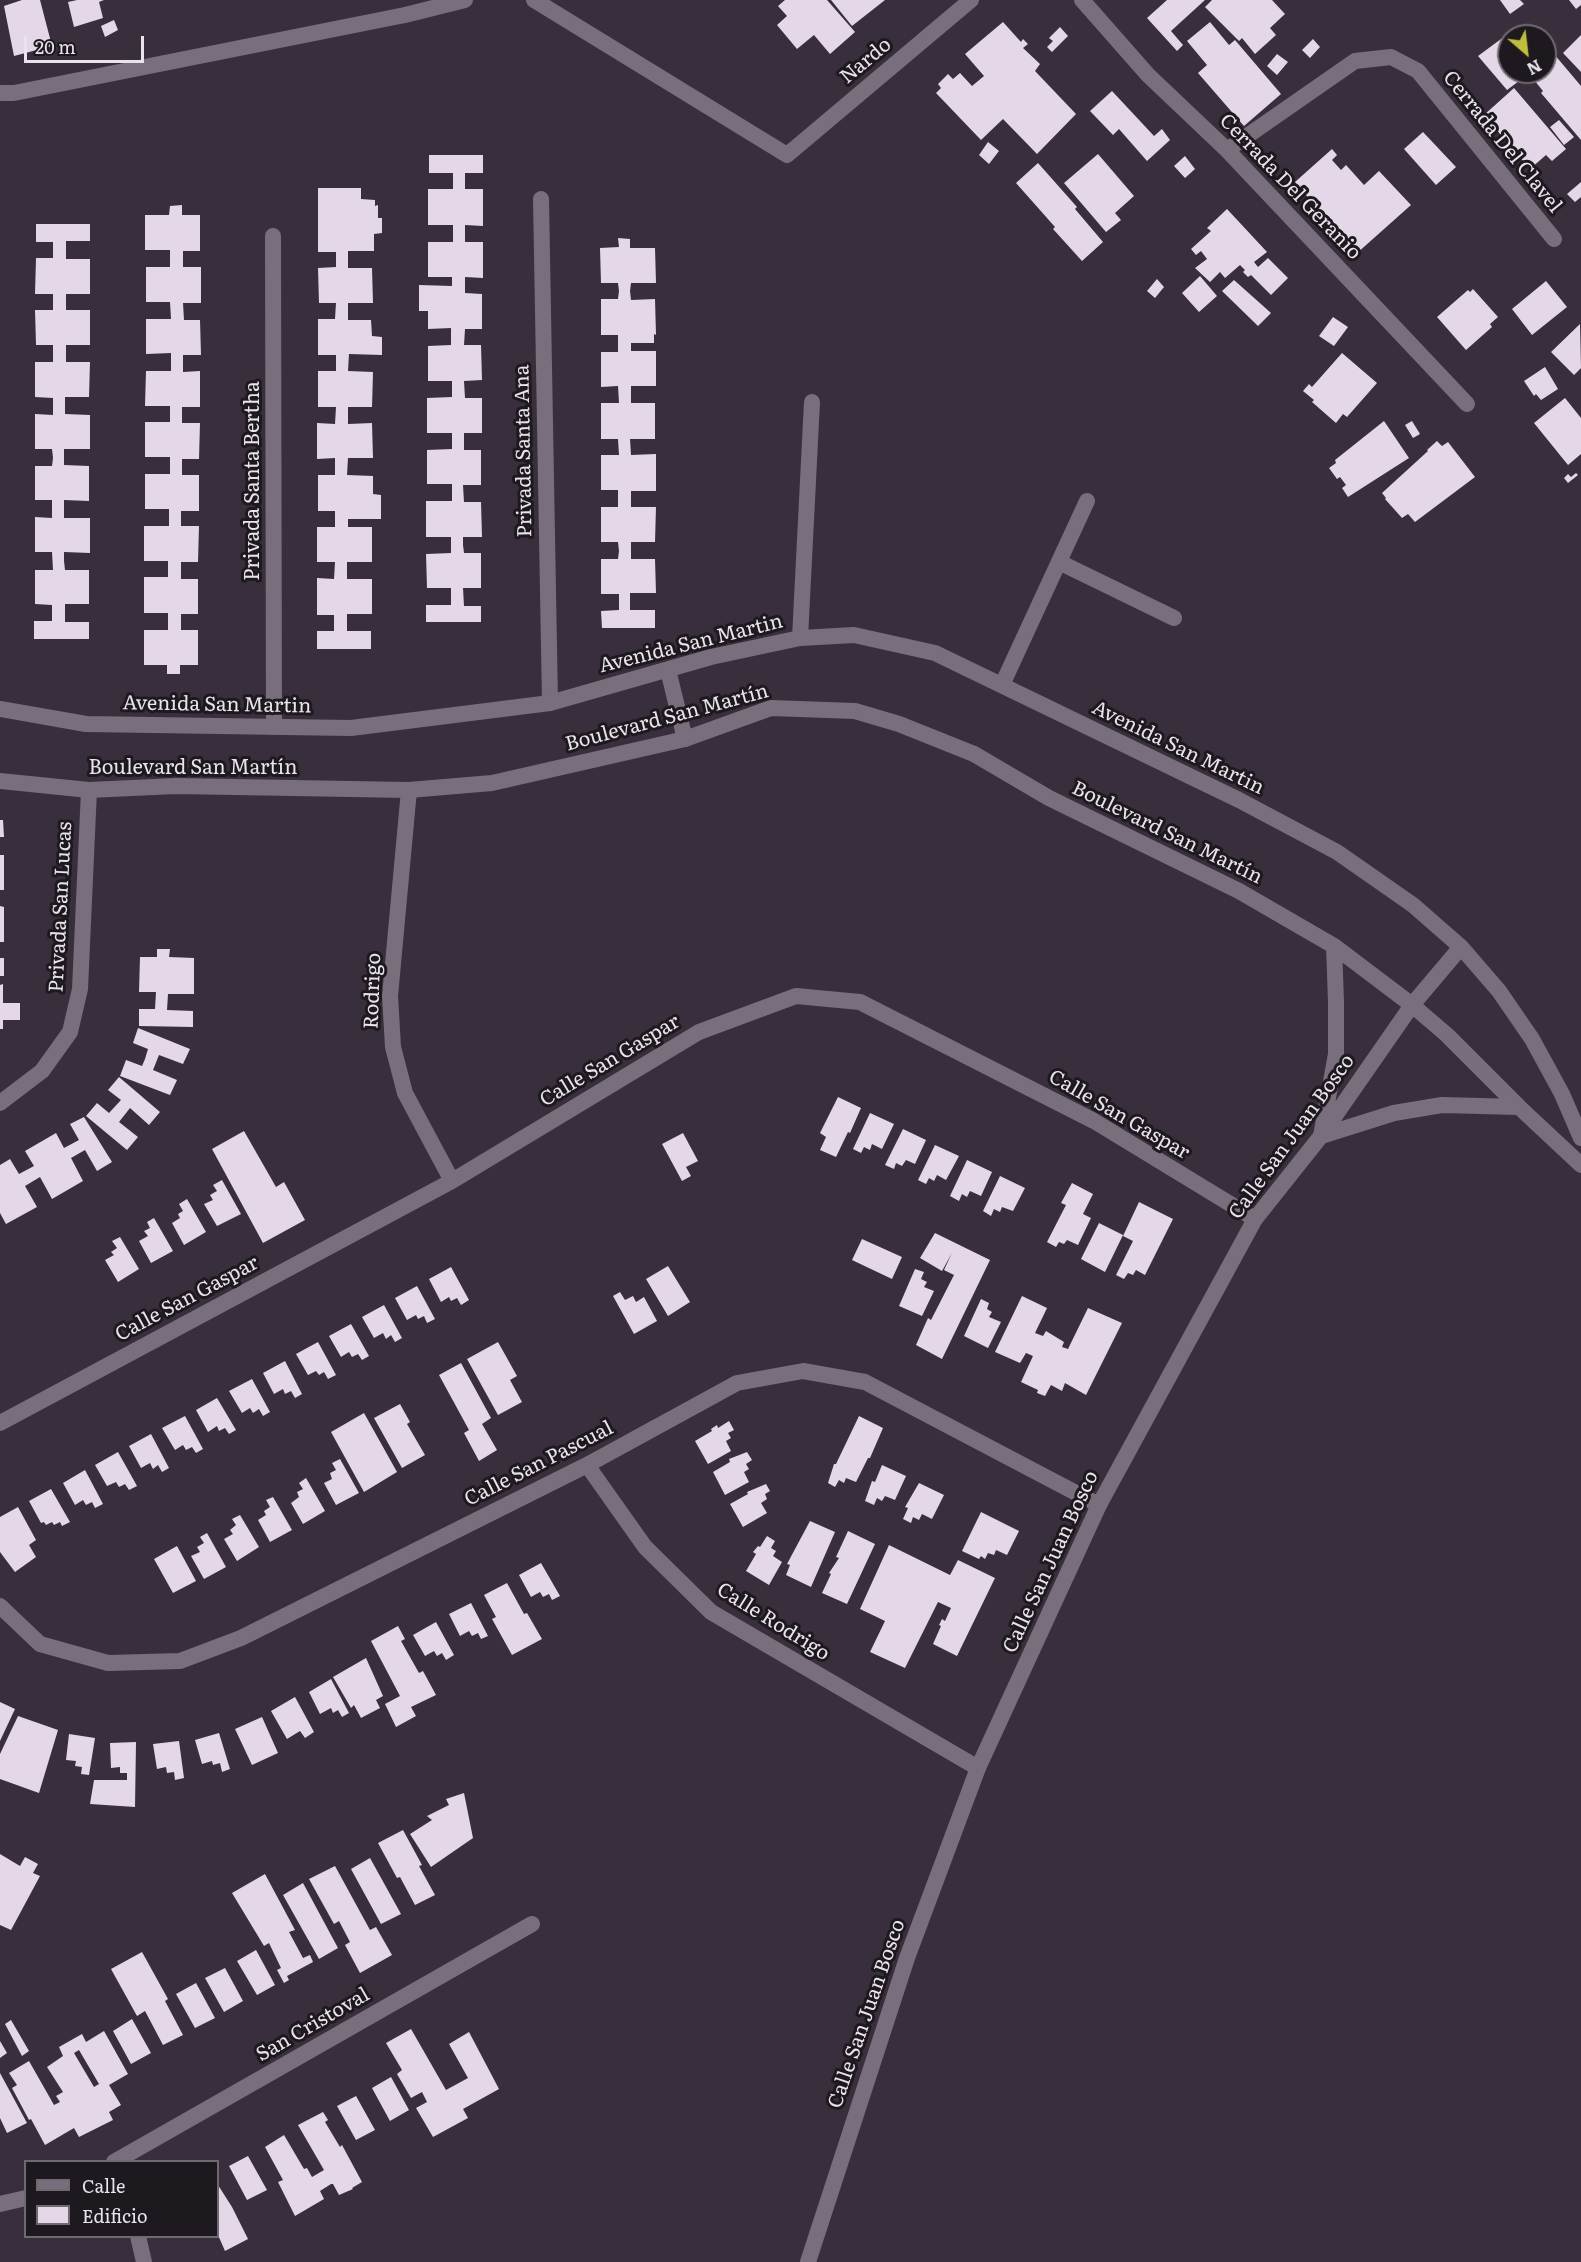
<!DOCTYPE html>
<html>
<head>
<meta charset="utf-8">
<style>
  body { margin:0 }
  #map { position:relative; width:1581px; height:2262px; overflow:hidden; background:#392f3c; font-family:Literata,serif }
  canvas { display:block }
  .legend { position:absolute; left:24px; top:2160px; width:195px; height:78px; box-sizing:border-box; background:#1d191f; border:2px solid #6f6a71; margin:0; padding:8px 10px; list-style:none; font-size:18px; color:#e9e3eb }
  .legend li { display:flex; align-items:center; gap:12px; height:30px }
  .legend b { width:30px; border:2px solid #6f6a71 }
  .north { position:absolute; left:1497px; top:24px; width:60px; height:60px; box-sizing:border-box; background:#1d191f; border:2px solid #6f6a71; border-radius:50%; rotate:152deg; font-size:16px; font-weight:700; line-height:24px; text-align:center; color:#e9e3eb }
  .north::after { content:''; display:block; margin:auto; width:21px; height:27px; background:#c0be40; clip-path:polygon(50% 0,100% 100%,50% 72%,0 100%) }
  .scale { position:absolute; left:24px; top:36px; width:120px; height:27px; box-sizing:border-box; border:3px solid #e9e3eb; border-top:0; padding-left:8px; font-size:18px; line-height:21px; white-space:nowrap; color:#e9e3eb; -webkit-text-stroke:4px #1d191f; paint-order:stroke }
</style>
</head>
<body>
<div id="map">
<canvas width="1581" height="2262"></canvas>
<ul class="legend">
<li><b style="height:8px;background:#796e7c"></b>Calle</li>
<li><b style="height:16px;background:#e4d8e8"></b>Edificio</li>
</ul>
<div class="north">N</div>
<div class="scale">20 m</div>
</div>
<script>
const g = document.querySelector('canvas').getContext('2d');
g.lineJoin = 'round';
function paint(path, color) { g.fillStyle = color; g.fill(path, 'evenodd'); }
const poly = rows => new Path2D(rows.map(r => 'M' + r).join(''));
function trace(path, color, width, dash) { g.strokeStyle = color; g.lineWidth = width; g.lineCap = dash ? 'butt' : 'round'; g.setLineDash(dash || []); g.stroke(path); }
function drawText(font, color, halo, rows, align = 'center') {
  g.font = font + ' Literata,serif'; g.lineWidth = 6; g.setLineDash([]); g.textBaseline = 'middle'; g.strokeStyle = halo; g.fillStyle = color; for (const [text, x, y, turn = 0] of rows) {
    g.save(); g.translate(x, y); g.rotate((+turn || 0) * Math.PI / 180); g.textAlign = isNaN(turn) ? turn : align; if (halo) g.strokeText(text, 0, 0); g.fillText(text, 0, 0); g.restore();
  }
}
const building = poly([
  [22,0,40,0,52,46,14,56,4,6],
  [77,0,104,0,99,2,103,18,74,27,68,2],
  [785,0,827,0,855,32,830,54,814,35,797,49,777,25,787,16,778,6],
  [831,0,885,0,852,26],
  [1167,0,1205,0,1171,31,1183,45,1177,51,1147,18],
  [1212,0,1272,0,1285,14,1270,28,1276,35,1255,54,1242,38,1239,41,1205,7],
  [1500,0,1520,0,1524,4,1510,14],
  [1569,0,1581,0,1581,5,1576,9],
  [114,20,118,30,105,37,101,26],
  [1003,22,1021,42,1023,39,1028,44,1023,48,1040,64,1035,71,1076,114,1037,154,1003,119,981,140,936,93,941,88,938,84,948,74,953,79,960,73,972,86,984,76,965,54],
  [1210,22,1229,45,1235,40,1281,94,1244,126,1198,73,1207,65,1187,41],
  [1520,25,1530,36,1509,36,1509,72,1524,72,1527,75,1507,90,1478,56],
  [1060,27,1068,36,1052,52,1047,47,1053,41,1049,38],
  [1581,35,1581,72,1563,53],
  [1313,39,1320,47,1310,58,1302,50],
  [1277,54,1288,62,1277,75,1267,66],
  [1554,54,1581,86,1581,140,1541,93,1543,91,1530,75,1533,72,1545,72,1545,62],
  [1514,88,1566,149,1552,161,1546,155,1530,169,1484,115],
  [1112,91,1154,136,1162,129,1170,140,1147,161,1119,129,1113,135,1090,111],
  [1559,120,1574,137,1564,145,1550,127],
  [1423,132,1456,167,1436,185,1404,149],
  [988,142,999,151,989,164,979,155],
  [1332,149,1337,155,1332,160,1341,170,1346,165,1364,185,1379,171,1411,205,1356,254,1295,182],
  [1098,154,1134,196,1115,213,1121,220,1106,232,1064,183],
  [429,155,483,155,483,173,465,173,465,189,483,189,483,226,465,225,465,242,483,242,483,278,465,277,465,293,482,294,482,329,465,329,464,345,481,345,482,380,464,381,465,398,482,398,482,433,464,433,464,450,481,450,481,485,463,485,464,502,481,502,482,537,463,537,463,545,464,553,481,553,481,588,463,588,464,606,481,606,481,622,426,622,426,605,451,605,451,588,427,588,426,554,451,553,451,537,426,537,426,501,452,501,452,484,427,484,427,450,452,449,452,433,427,433,427,398,452,397,452,381,428,381,428,346,451,345,451,328,428,329,428,311,419,311,419,285,452,286,452,277,428,277,428,242,453,242,453,225,428,225,428,189,453,189,453,173,429,173],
  [1185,156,1195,169,1185,178,1174,166],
  [1038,163,1077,207,1075,209,1103,242,1082,261,1053,229,1055,227,1016,183],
  [1581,182,1581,197,1575,202,1567,194],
  [318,188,361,188,361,199,375,200,375,206,378,205,378,218,382,218,382,233,374,234,374,251,348,251,348,268,372,268,373,303,348,303,348,320,371,320,372,336,382,337,382,355,349,354,348,371,373,372,372,407,348,407,348,424,372,423,373,458,348,458,347,475,373,476,373,494,381,495,381,519,348,519,348,527,372,527,372,562,347,562,347,579,372,579,372,614,347,614,347,631,371,631,371,649,317,649,317,631,334,631,334,615,317,615,317,578,334,579,335,562,317,562,317,527,335,527,335,511,318,511,318,475,335,475,335,458,317,459,317,423,335,424,336,407,318,407,318,371,336,371,336,355,318,355,318,319,335,319,336,303,319,303,318,268,336,267,336,252,318,252],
  [182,205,182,215,200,215,200,251,183,251,183,267,201,267,201,303,183,303,184,320,200,320,201,355,183,355,183,372,200,371,200,407,182,407,182,423,200,423,199,459,182,459,182,475,199,475,199,511,181,511,181,526,199,526,198,562,181,562,181,579,198,579,198,614,181,614,181,630,198,630,198,665,180,665,180,674,167,674,167,665,144,665,144,630,168,630,168,613,144,613,144,577,168,577,168,561,144,561,144,526,169,526,169,509,145,509,145,474,170,474,170,457,145,457,145,422,170,422,170,406,145,406,146,371,171,371,171,353,146,354,146,319,171,319,170,302,146,302,146,267,170,267,170,250,145,250,145,215,169,215,170,206],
  [1227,209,1267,252,1254,262,1258,267,1268,258,1288,278,1271,295,1251,275,1248,277,1243,272,1245,270,1240,265,1225,278,1220,272,1210,282,1195,268,1207,259,1201,251,1196,255,1191,249,1211,231,1207,228],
  [36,224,90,224,90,241,66,241,66,259,90,259,90,294,66,294,66,310,90,310,90,345,66,345,66,362,90,362,89,397,65,397,65,414,90,415,90,449,64,449,64,465,89,466,89,501,64,500,64,518,90,518,90,553,64,552,64,561,65,570,89,570,89,604,65,604,65,622,89,622,89,639,34,639,34,621,52,621,52,605,35,604,35,570,53,570,52,552,35,552,35,517,52,518,52,500,35,500,35,466,52,466,53,458,52,449,35,449,35,414,53,415,53,398,35,397,35,362,53,362,53,345,36,345,35,310,53,310,53,294,35,294,36,258,53,258,53,242,36,242],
  [618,238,630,239,630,248,655,248,656,283,631,283,630,291,631,300,655,299,656,335,654,334,654,343,631,343,631,351,656,351,656,386,631,386,631,403,655,403,655,439,630,439,631,455,656,454,656,491,631,491,631,507,656,507,655,542,631,542,631,559,655,559,656,593,630,593,630,610,655,610,655,628,602,628,601,611,619,610,619,594,601,594,601,559,618,559,619,551,618,542,601,542,601,507,618,507,618,490,601,490,601,455,619,455,618,439,601,439,601,403,619,403,618,386,601,387,601,352,618,352,618,335,601,335,601,299,618,299,619,291,618,283,601,283,600,248,619,247],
  [1200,276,1217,296,1199,312,1182,293],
  [1157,279,1164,287,1155,298,1147,291],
  [1234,280,1271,313,1258,326,1222,291],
  [1546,281,1567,307,1532,335,1512,309],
  [1473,289,1498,317,1490,324,1492,327,1466,350,1437,317,1468,290,1470,292],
  [1333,317,1348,327,1334,346,1319,336],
  [1580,324,1581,368,1574,375,1551,352],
  [1342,353,1377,383,1347,417,1343,414,1336,423,1312,402,1314,400,1303,391,1309,384,1312,387],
  [1545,367,1558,389,1541,400,1536,394,1534,396,1524,381],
  [1565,398,1581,418,1581,454,1568,465,1534,423],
  [1384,421,1409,458,1348,497,1342,488,1346,485,1340,477,1337,479,1329,468,1336,463,1335,460],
  [1412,421,1420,434,1413,438,1405,425],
  [1437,441,1442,446,1448,442,1475,477,1415,522,1408,514,1402,518,1385,499,1386,498,1382,493,1428,451,1427,450],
  [1576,473,1578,475,1568,483,1564,478,1568,474,1571,477],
  [0,820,3,820,4,837,0,837],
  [0,855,4,855,4,890,0,890],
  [0,906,4,907,4,942,0,942],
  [157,949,170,949,169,957,194,958,194,994,168,994,167,1010,193,1011,193,1027,139,1026,139,1009,155,1009,156,992,139,992,140,957,157,957],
  [0,958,4,958,4,976,0,976],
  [3,984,3,1003,20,1003,20,1020,3,1020,3,1029,0,1029,0,985],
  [138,1028,190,1049,183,1064,159,1055,153,1070,177,1080,170,1095,120,1076,126,1060,142,1066,145,1059,148,1049,133,1043],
  [119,1077,160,1112,149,1125,130,1108,119,1122,138,1137,127,1150,86,1116,97,1103,109,1113,121,1100,108,1090],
  [838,1097,861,1108,850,1133,848,1132,836,1157,820,1150,826,1137,820,1133],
  [870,1113,894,1124,882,1149,872,1144,870,1150,864,1147,861,1153,853,1149],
  [84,1117,112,1162,97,1171,85,1150,71,1158,83,1181,52,1199,40,1177,25,1186,37,1207,6,1224,0,1213,0,1165,10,1159,19,1174,34,1166,25,1151,56,1133,64,1148,79,1140,70,1124],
  [903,1129,926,1140,915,1164,906,1160,902,1166,896,1163,894,1169,885,1165],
  [244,1131,276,1187,284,1182,305,1220,263,1243,212,1149],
  [683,1133,698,1161,686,1167,691,1176,682,1181,662,1144],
  [935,1145,959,1156,946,1180,937,1175,934,1181,929,1178,926,1184,918,1180],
  [967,1160,992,1172,981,1196,970,1191,967,1197,962,1194,959,1201,950,1196],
  [1000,1176,1025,1188,1013,1211,1002,1207,1000,1212,994,1209,991,1216,983,1211],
  [222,1180,241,1214,217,1226,204,1204,213,1200,210,1195,217,1191,213,1185],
  [1072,1183,1093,1194,1083,1214,1091,1218,1078,1245,1067,1240,1064,1244,1059,1242,1056,1247,1047,1242,1066,1205,1061,1203],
  [187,1199,206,1232,184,1245,172,1223,180,1218,178,1214,183,1211,179,1204],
  [1139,1202,1173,1219,1145,1275,1136,1270,1133,1275,1128,1273,1124,1279,1116,1275,1133,1241,1123,1236],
  [154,1218,173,1251,151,1263,139,1241,148,1236,144,1231,150,1228,147,1222],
  [1099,1223,1123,1235,1105,1272,1081,1259],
  [935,1233,990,1260,942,1359,916,1345,928,1318,931,1320,954,1275,944,1270,952,1253,942,1271,920,1258],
  [120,1237,139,1269,118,1282,105,1260,114,1255,111,1252,117,1248,112,1241],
  [862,1239,902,1257,892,1279,852,1260],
  [668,1266,690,1302,668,1316,646,1279],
  [451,1267,469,1300,461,1305,457,1298,451,1301,449,1297,441,1302,429,1279],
  [915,1269,924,1272,921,1279,927,1282,924,1287,934,1291,922,1316,899,1306],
  [417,1286,435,1319,427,1323,424,1316,418,1319,416,1315,407,1320,395,1298],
  [620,1292,625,1300,633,1296,636,1302,644,1297,657,1321,634,1334,613,1296],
  [1022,1296,1047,1308,1035,1333,1043,1336,1046,1331,1064,1342,1062,1347,1068,1349,1088,1308,1122,1323,1086,1395,1065,1383,1062,1391,1051,1385,1045,1396,1037,1393,1038,1390,1021,1382,1033,1356,1026,1353,1020,1363,995,1352],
  [981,1299,989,1303,987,1309,992,1312,989,1317,1001,1322,988,1348,964,1336],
  [384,1305,402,1338,395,1342,391,1335,386,1339,383,1333,374,1338,362,1317],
  [351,1324,369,1356,362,1360,358,1354,352,1357,349,1352,341,1357,329,1336],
  [318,1342,336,1375,328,1379,324,1372,319,1375,316,1371,308,1375,296,1354],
  [498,1342,517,1376,510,1380,522,1402,498,1415,467,1359],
  [285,1361,302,1394,295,1398,291,1391,285,1394,283,1389,274,1394,263,1373],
  [461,1363,491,1418,482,1424,497,1450,479,1461,464,1433,469,1430,439,1375],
  [252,1379,270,1412,263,1416,259,1409,253,1413,250,1408,242,1413,229,1391],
  [217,1398,236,1430,229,1434,225,1428,219,1431,217,1426,208,1432,196,1410],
  [400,1404,410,1422,407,1424,425,1455,402,1468,374,1418],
  [364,1413,397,1472,364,1492,331,1432],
  [185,1416,203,1449,196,1453,192,1447,186,1450,183,1445,175,1450,162,1428],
  [859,1416,883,1428,870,1458,868,1458,856,1482,846,1478,844,1483,839,1480,835,1487,828,1483,834,1464,836,1464],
  [729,1421,734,1430,728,1433,731,1438,726,1441,731,1451,708,1464,695,1441,712,1431,711,1429,717,1425,718,1428],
  [151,1434,169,1468,162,1472,158,1465,153,1469,150,1463,141,1468,129,1446],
  [118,1452,137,1486,129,1490,125,1484,119,1487,116,1482,107,1486,95,1465],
  [747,1452,752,1460,746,1464,749,1469,744,1472,749,1482,725,1495,713,1472,730,1462,729,1459],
  [340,1459,359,1493,336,1505,324,1483,332,1479,330,1473,336,1470,332,1463],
  [882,1465,906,1476,895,1500,885,1496,882,1501,877,1498,874,1505,865,1501,872,1481,875,1482],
  [85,1470,103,1504,95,1508,92,1502,86,1505,83,1500,75,1505,63,1483],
  [306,1478,325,1511,303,1524,291,1503,299,1497,297,1492,303,1489,299,1483],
  [919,1483,944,1495,932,1519,922,1514,919,1520,913,1517,911,1523,903,1519,908,1508,905,1507],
  [766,1484,770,1491,765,1494,767,1499,761,1503,767,1513,743,1527,730,1504,748,1494,747,1492],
  [51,1489,70,1522,62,1526,60,1522,54,1525,52,1522,46,1525,44,1522,41,1523,29,1501],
  [273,1497,292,1530,270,1542,258,1520,266,1515,264,1511,270,1507,266,1500],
  [18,1507,36,1540,29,1545,36,1557,15,1572,0,1552,0,1517],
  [981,1512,1019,1531,1007,1555,996,1550,994,1555,988,1553,985,1559,981,1556,979,1559,962,1551],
  [240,1515,259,1547,237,1561,224,1539,233,1534,230,1530,236,1525,232,1519],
  [810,1521,835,1532,811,1587,786,1575,790,1565,787,1564],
  [848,1531,875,1544,847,1604,822,1593,831,1574,829,1573,839,1558,836,1557],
  [207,1533,226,1567,204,1579,191,1556,200,1552,197,1547,204,1543,200,1537],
  [767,1536,775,1541,771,1548,776,1551,773,1556,782,1562,769,1585,746,1571,756,1554,753,1552,758,1546,760,1547],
  [889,1545,950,1575,958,1560,995,1578,957,1656,933,1644,941,1626,939,1625,942,1619,945,1621,951,1608,938,1602,905,1668,870,1652,885,1621,860,1609],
  [177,1546,196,1581,173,1593,154,1559],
  [541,1563,560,1596,552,1600,549,1594,543,1597,540,1592,531,1597,519,1575],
  [507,1583,524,1614,527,1613,542,1639,512,1655,492,1619,496,1617,484,1595],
  [471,1603,488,1636,481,1639,478,1633,472,1636,469,1631,460,1636,449,1614],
  [436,1622,454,1655,446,1660,442,1653,437,1656,434,1651,425,1656,413,1635],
  [398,1626,405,1639,401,1641,419,1673,423,1671,436,1695,411,1707,416,1716,396,1727,385,1704,400,1696,371,1641],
  [366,1658,383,1696,376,1700,380,1708,361,1718,354,1705,351,1708,333,1677],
  [331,1679,349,1713,342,1717,338,1710,333,1713,331,1708,320,1714,309,1692],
  [295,1697,314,1732,305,1738,300,1731,287,1739,271,1711],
  [0,1702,15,1709,0,1741],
  [18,1716,58,1730,39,1793,0,1779,0,1754],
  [262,1717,278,1753,252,1765,235,1729],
  [219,1733,230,1769,222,1772,220,1763,213,1765,212,1761,202,1764,195,1740],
  [69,1734,95,1738,89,1775,81,1774,82,1767,75,1766,76,1761,66,1760],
  [179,1741,184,1778,175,1780,174,1772,167,1773,166,1767,157,1769,153,1744],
  [136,1742,135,1807,90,1804,94,1780,127,1780,127,1773,120,1773,120,1767,111,1768,110,1743],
  [464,1793,473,1838,431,1867,410,1834,432,1820,427,1816,449,1805,446,1799],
  [403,1830,422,1865,419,1866,435,1895,415,1905,400,1877,397,1878,378,1843],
  [0,1854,20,1866,25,1857,38,1864,33,1873,40,1876,11,1930,0,1925],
  [370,1858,401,1914,381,1924,351,1869],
  [335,1866,370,1930,376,1927,392,1955,360,1973,345,1945,350,1942,339,1921,334,1924,309,1879],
  [265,1874,295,1930,289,1932,303,1958,310,1955,313,1962,287,1976,289,1980,284,1983,277,1970,281,1968,269,1943,264,1946,232,1893],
  [303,1883,338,1948,319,1959,283,1895],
  [256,1950,275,1985,257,1995,237,1961],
  [142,1952,168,1999,165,2001,183,2035,163,2045,145,2011,137,2016,111,1969],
  [225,1968,243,2001,224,2012,205,1978],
  [196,1983,215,2018,195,2028,176,1994],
  [132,2019,151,2053,131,2064,113,2031],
  [11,2020,29,2051,22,2056,5,2024],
  [411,2029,446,2090,468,2078,449,2044,469,2032,499,2089,463,2109,468,2118,433,2137,416,2108,427,2102,422,2092,411,2098,397,2074,402,2070,386,2043],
  [104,2031,128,2074,109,2085,121,2105,109,2112,113,2120,79,2137,74,2128,45,2145,31,2119,29,2120,12,2088,17,2085,9,2073,29,2061,54,2105,60,2102,56,2096,63,2092,47,2067,63,2056,59,2047,82,2034,86,2042],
  [79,2050,99,2084,94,2087,74,2053],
  [0,2041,7,2053,0,2058],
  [0,2073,27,2123,7,2133,0,2118],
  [391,2077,409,2110,390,2121,372,2088],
  [356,2096,375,2130,356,2140,337,2106],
  [323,2112,328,2120,325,2122,340,2147,342,2145,362,2182,352,2188,353,2189,339,2195,333,2184,331,2184,320,2191,324,2199,295,2216,278,2182,283,2180,265,2147,284,2135,304,2169,307,2168,312,2177,324,2170,298,2125],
  [248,2156,267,2190,247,2200,229,2166],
  [218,2185,232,2207,248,2239,225,2251,218,2235]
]);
const minor = poly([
  [534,0,787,155,971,0],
  [1082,0,1148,75,1227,150,1467,404],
  [0,93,14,93,405,15,465,0],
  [1227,150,1355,61,1391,57,1418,71,1554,239],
  [541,199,550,703],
  [273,236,274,727],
  [1059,562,1174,618],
  [800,638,812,402],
  [668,670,685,739],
  [1002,685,1087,501],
  [409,790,390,996,393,1047,405,1093,452,1181],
  [0,1103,42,1071,70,1032,80,989,89,790],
  [0,1423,452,1181,699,1032,796,996,860,1002,1094,1121,1255,1219],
  [587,1465,645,1547,711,1612,978,1768],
  [0,1606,40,1644,108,1663,180,1661,241,1638,587,1465,737,1383,803,1371,865,1382,1099,1505],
  [114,2162,532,1924],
  [0,2204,26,2198],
  [138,2236,144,2262]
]);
const tertiary = poly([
  [0,709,86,724,351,728,550,703,711,657,800,638,854,635,935,653,1239,800,1337,852,1413,905,1461,947,1499,991,1532,1039,1562,1094,1581,1138],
  [0,781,89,790,176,786,409,790,492,783,685,739,771,708,855,711,899,724,974,754,1049,798,1239,891,1334,946,1412,1005,1447,1035,1519,1107,1581,1165],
  [1334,946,1336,1002,1336,1054,1321,1136,1394,1113,1442,1105,1519,1107],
  [808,2262,907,1958,978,1768,1099,1505,1255,1219,1321,1136,1412,1005,1461,947]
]);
const streetNames = [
  ["Nardo",866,61,-40],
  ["Cerrada Del Clavel",1502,142,51],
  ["Cerrada Del Geranio",1290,187,46],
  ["Privada Santa Ana",524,451,-91],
  ["Privada Santa Bertha",253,481,-90],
  ["Avenida San Martin",691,644,-14],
  ["Avenida San Martin",217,705,1],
  ["Boulevard San Martín",667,718,-15],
  ["Avenida San Martin",1178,748,26],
  ["Boulevard San Martín",193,768],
  ["Boulevard San Martín",1167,833,26],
  ["Privada San Lucas",61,907,-87],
  ["Rodrigo",373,991,-88],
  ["Calle San Gaspar",610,1061,-31],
  ["Calle San Gaspar",1119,1115,30],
  ["Calle San Juan Bosco",1292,1137,-54],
  ["Calle San Gaspar",187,1299,-28],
  ["Calle San Pascual",539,1464,-27],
  ["Calle San Juan Bosco",1051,1562,-65],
  ["Calle Rodrigo",773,1622,32],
  ["Calle San Juan Bosco",867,2014,-71],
  ["San Cristoval",313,2025,-30]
];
paint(building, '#e4d8e8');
trace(minor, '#796e7c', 16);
trace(tertiary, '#796e7c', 16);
drawText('20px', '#e9e3eb', '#1d191f', streetNames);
</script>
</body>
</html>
